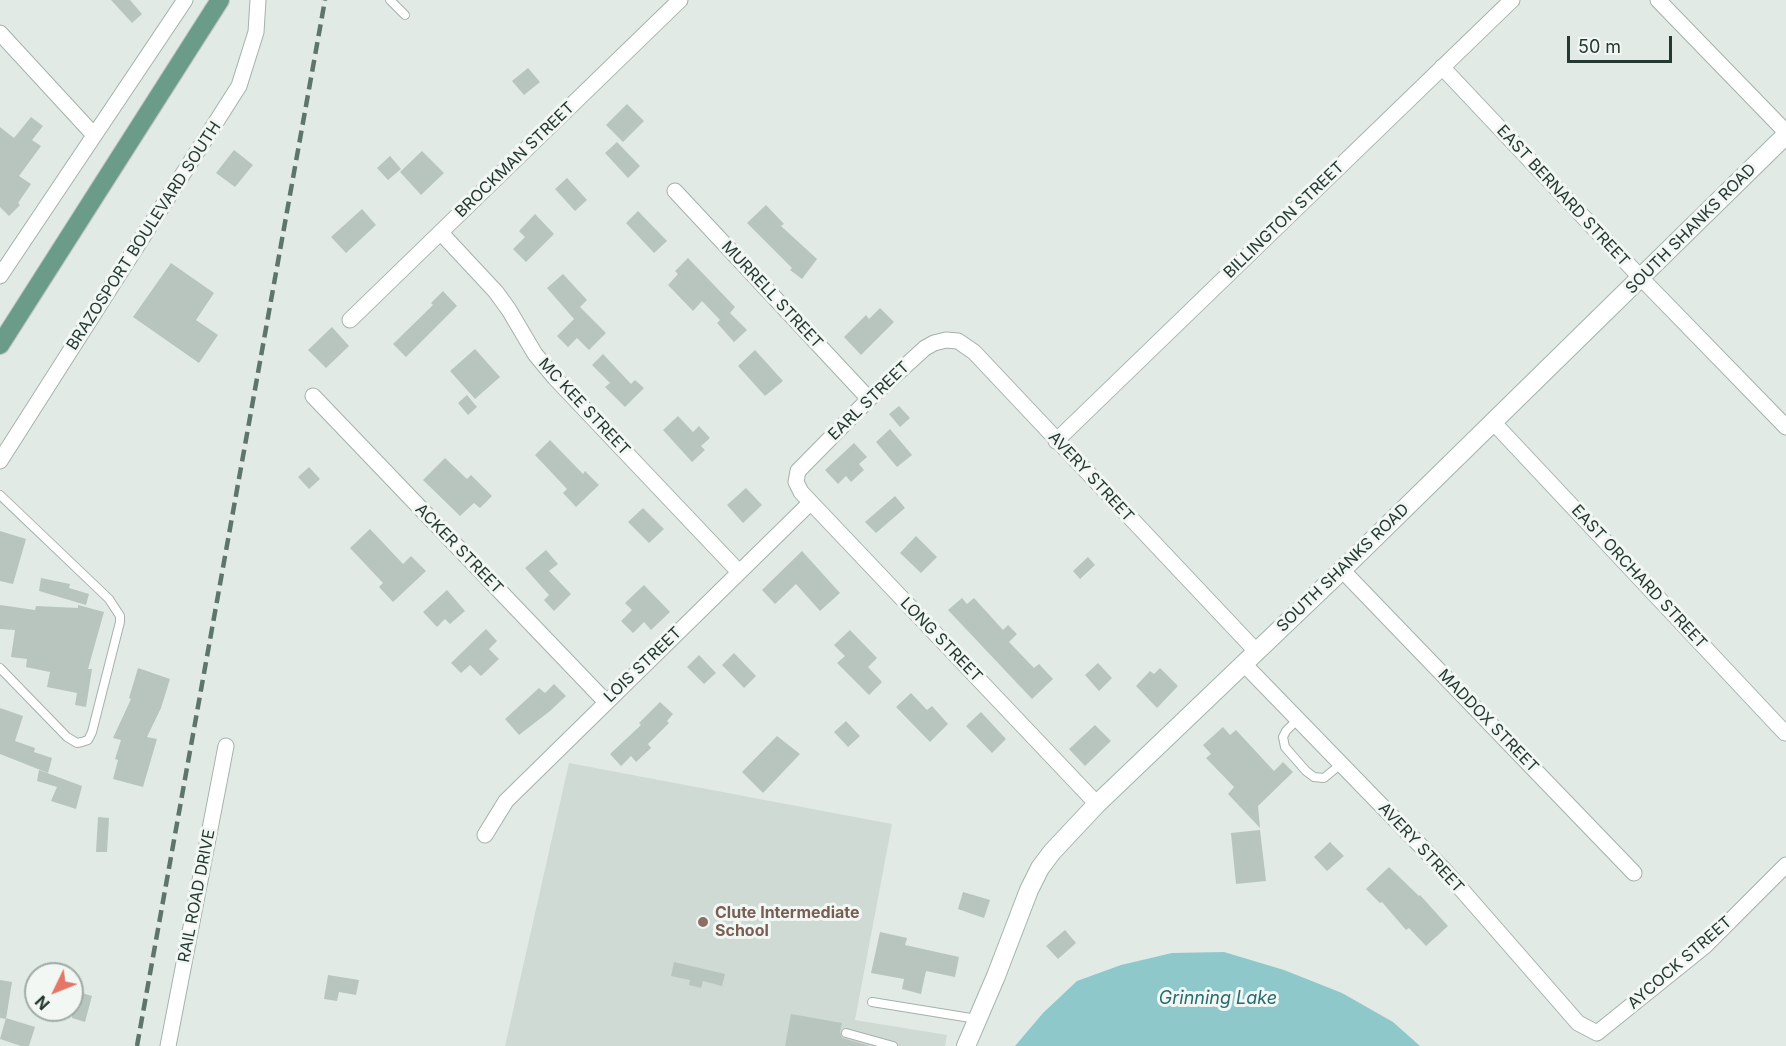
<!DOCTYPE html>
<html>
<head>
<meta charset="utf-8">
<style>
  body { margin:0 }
  #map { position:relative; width:1786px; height:1046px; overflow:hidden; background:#e2eae5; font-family:Inter,sans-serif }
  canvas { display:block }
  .north { position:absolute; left:24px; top:962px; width:60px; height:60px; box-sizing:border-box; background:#f2f7f4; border:2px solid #a0aba6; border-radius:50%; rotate:227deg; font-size:16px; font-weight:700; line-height:24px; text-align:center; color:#243931 }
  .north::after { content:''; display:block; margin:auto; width:21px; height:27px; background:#e37667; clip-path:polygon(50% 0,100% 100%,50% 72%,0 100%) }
  .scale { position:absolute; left:1567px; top:36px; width:105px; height:27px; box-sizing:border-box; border:3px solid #243931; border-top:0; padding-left:8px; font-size:18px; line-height:21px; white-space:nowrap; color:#243931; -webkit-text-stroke:4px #f2f7f4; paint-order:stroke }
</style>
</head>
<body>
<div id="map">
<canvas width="1786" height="1046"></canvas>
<div class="north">N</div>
<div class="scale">50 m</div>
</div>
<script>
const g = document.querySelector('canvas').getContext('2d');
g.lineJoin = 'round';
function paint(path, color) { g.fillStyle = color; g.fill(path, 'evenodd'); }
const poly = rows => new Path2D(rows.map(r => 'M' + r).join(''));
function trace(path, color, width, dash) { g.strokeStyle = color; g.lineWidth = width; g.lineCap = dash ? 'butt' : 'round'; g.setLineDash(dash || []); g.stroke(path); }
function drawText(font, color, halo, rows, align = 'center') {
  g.font = font + ' Inter,sans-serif'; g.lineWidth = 6; g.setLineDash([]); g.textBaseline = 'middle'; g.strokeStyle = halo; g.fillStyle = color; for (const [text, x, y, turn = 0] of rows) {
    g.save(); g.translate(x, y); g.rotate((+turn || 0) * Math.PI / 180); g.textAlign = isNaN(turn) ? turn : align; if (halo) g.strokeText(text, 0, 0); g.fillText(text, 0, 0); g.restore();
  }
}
const built = poly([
  [569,763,892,824,855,1020,947,1035,945,1046,505,1046]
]);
const water = poly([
  [1224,952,1284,970,1342,993,1393,1022,1420,1046,1015,1046,1043,1013,1077,981,1121,965,1172,953]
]);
const building = poly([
  [111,0,130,0,142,14,132,23],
  [528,68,540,82,524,95,512,81],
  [627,104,644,121,623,142,606,125],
  [31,117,43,126,32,140,41,146,19,176,31,184,18,203,20,205,9,216,0,207,0,127,14,138],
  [617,142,640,166,628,178,605,153],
  [234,150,253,165,235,187,216,173],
  [422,151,444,173,421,195,400,172],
  [390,156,401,169,388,180,377,168],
  [567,178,587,200,575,211,555,189],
  [766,205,784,224,781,226,817,259,802,279,790,270,792,268,747,223],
  [362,209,376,225,346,253,331,237],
  [638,211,667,241,654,253,626,223],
  [535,214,554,234,526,262,513,249,525,237,519,231],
  [688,258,735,307,730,313,747,330,734,342,717,323,720,320,702,301,693,311,668,285,678,274,675,271],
  [171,263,214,293,196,320,218,335,199,363,133,317],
  [563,274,587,300,580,307,606,333,589,350,577,338,568,347,557,336,574,319,547,288],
  [443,291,457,306,406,357,393,344,433,305,431,303],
  [880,308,894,322,861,355,844,337,866,315,869,319],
  [332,327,349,346,326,368,308,350],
  [475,349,500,377,475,399,450,371],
  [755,350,783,381,765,396,738,366],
  [603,354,631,384,635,380,644,388,625,407,605,387,610,383,592,365],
  [467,395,477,407,468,415,458,403],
  [899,406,910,418,900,427,889,414],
  [678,416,693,432,699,426,710,438,701,446,705,450,692,462,663,430],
  [890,429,912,455,897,467,876,442],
  [550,440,583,474,585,471,599,485,576,507,563,493,567,489,535,455],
  [854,443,867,457,859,464,864,470,851,482,846,476,838,484,825,470],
  [445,458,467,479,471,475,492,496,480,508,474,503,460,516,423,480],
  [309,467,320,479,309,489,298,477],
  [746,488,762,505,743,523,727,505],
  [895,496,905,508,876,533,865,522],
  [643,508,664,529,649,543,628,522],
  [370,529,403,564,411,556,426,571,393,602,379,587,383,583,350,548],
  [0,531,26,539,13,584,0,581],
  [916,536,937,557,921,573,900,553],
  [546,550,558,564,549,571,571,594,554,611,544,600,549,595,525,568],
  [802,551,840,593,820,611,796,584,775,604,762,590],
  [1088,557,1095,565,1080,579,1073,571],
  [41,578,70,584,69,588,89,594,86,605,39,591],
  [644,585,670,612,651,630,644,622,633,633,621,621,632,610,625,603],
  [447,590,465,611,450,624,445,619,437,627,423,612],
  [962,598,967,604,974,598,1003,630,1008,625,1017,634,1009,642,1034,668,1039,664,1053,679,1032,699,948,610],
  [0,605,35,610,36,606,78,608,78,605,104,612,88,669,92,669,86,707,75,705,77,693,47,687,50,672,26,667,27,659,11,657,15,630,0,629],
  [486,629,497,641,489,649,499,659,481,676,470,665,461,673,451,663],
  [850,630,877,658,868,667,882,682,869,695,837,663,845,656,834,645],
  [734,653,756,676,744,688,722,665],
  [699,655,716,673,704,684,687,667],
  [1098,663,1112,678,1099,691,1085,675],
  [138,668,170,679,161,708,147,737,157,739,143,787,113,779,118,760,115,759,121,740,113,738,131,699,129,698],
  [1160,668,1178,686,1157,708,1136,686,1150,671,1154,674],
  [554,684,566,696,550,711,519,735,505,719,539,688,545,693],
  [911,693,927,710,932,706,948,724,930,742,896,707],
  [660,702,673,714,667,721,669,723,648,744,651,748,636,762,631,756,621,766,610,754,641,725,639,723],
  [0,708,23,716,15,741,35,748,34,752,52,758,48,773,0,754],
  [981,712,1006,739,992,753,966,726],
  [846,721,860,736,848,747,834,732],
  [1095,725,1111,741,1085,766,1069,749],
  [1223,727,1230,735,1236,730,1274,771,1283,762,1293,772,1258,806,1260,828,1228,794,1234,787,1206,758,1211,754,1203,745],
  [777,736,800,754,763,793,742,772],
  [39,770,82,786,76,809,51,801,57,787,37,781],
  [98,817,109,818,107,852,96,852],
  [1260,830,1266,881,1236,884,1231,833],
  [1330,842,1344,856,1327,871,1314,857],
  [1389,867,1419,896,1420,895,1448,926,1426,946,1409,928,1406,930,1382,902,1380,903,1366,889],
  [963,892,990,900,984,918,958,909],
  [1065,930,1076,943,1058,959,1046,946],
  [880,932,907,938,905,945,959,957,955,977,926,971,921,994,902,989,904,979,871,973],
  [674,962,725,974,722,986,703,981,701,988,689,985,690,980,671,976],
  [328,975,359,980,356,995,339,992,337,1001,324,999],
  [0,980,12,982,6,1019,0,1018],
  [72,990,92,996,85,1022,72,1018],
  [791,1014,842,1023,840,1032,842,1038,870,1046,785,1046],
  [6,1018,35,1027,29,1046,21,1046,0,1039]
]);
const lane = poly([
  [390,0,405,15],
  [0,495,109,599,120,616,120,622,92,732,88,740,82,742,77,743,67,737,0,668],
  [1298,719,1286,731,1283,737,1285,747,1306,771,1314,777,1324,778,1341,764],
  [872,1002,977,1019],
  [846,1033,893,1046]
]);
const street = poly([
  [1658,0,1786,132],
  [0,33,94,135],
  [1442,67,1641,278,1786,427],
  [675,191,869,399],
  [441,233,496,292,509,310,535,354,555,378,739,572],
  [0,276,185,0],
  [350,320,680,0],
  [313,396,606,702],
  [1493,422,1785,733],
  [1056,441,1512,0],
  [0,461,239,86,256,32,258,0],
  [1342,570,1634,873],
  [1243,663,1447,873,1578,1023,1597,1033,1705,946,1786,865],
  [1097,804,801,492,796,482,798,471,869,399,925,348,934,343,946,340,958,341,974,352,1256,651],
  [485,835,506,801,810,503],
  [168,1046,226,746]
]);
const secondary = poly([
  [966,1046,996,976,1029,890,1040,868,1052,852,1097,804,1342,570,1786,135]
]);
const primary = poly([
  [0,345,220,0]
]);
const rail = poly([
  [137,1046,325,0]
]);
const markers = [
  [703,922,6,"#8d6e63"]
];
const streetNames = [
  ["BROCKMAN STREET",515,160,-44],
  ["EAST BERNARD STREET",1563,196,47],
  ["BILLINGTON STREET",1284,220,-44],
  ["SOUTH SHANKS ROAD",1691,229,-45],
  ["BRAZOSPORT BOULEVARD SOUTH",144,236,-57],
  ["MURRELL STREET",772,295,47],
  ["EARL STREET",869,401,-44],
  ["MC KEE STREET",584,407,47],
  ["AVERY STREET",1091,477,47],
  ["ACKER STREET",459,549,46],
  ["SOUTH SHANKS ROAD",1343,568,-44],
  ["EAST ORCHARD STREET",1639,577,47],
  ["LONG STREET",941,640,46],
  ["LOIS STREET",643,665,-44],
  ["MADDOX STREET",1488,721,46],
  ["AVERY STREET",1421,848,47],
  ["RAIL ROAD DRIVE",197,896,-79],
  ["AYCOCK STREET",1680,963,-41]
];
const educationNames = [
  ["Clute Intermediate",715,913],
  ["School",715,931]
];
const waterNames = [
  ["Grinning Lake",1218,999]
];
paint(built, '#d0dad4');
paint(water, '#8fc8ca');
paint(building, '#b7c5be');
trace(lane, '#a5b1ab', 10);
trace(street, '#a5b1ab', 17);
trace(secondary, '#a2b5ac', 20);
trace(primary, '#bdc4c1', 20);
trace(lane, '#fff', 8);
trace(street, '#fff', 15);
trace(secondary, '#fff', 18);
trace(primary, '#6b9b89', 18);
trace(rail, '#5e756c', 4.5, [12, 6]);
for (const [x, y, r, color] of markers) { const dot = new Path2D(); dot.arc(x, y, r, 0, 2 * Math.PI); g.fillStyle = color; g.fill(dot); trace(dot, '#f2f7f4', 2); }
drawText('16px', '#243931', '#f2f7f4', streetNames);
drawText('bold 16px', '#785e54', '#f2f7f4', educationNames, 'left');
drawText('italic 18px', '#246c6f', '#f2f7f4', waterNames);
</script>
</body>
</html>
